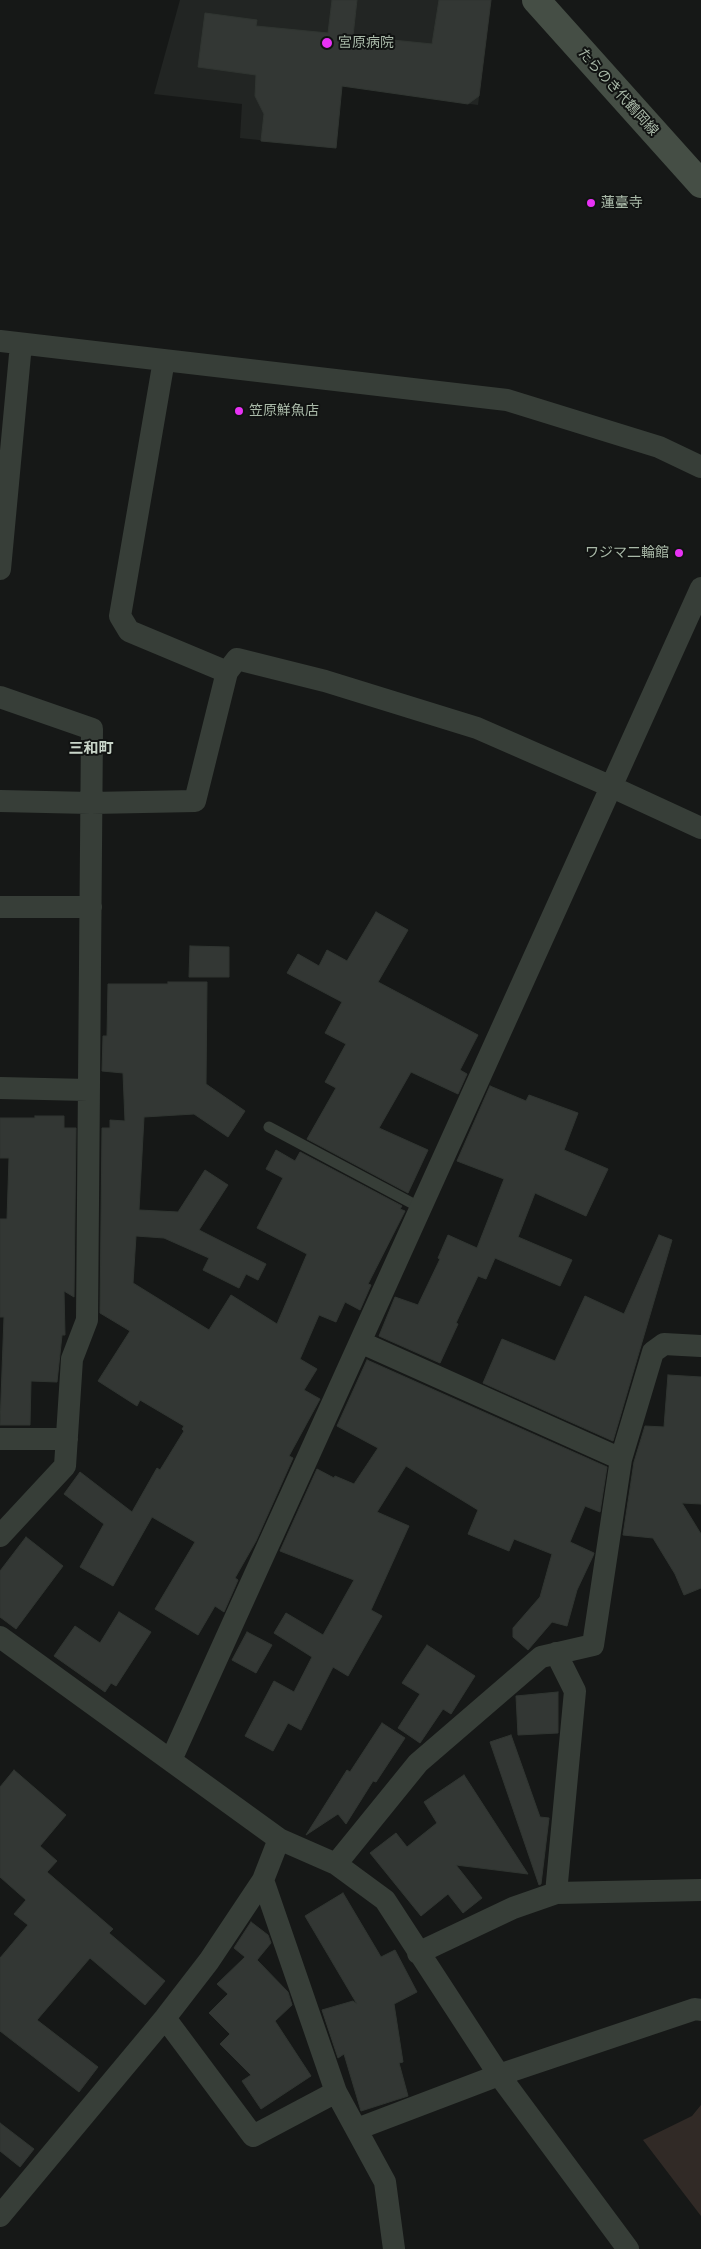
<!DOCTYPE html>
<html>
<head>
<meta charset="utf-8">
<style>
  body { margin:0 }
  canvas { display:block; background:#161817 }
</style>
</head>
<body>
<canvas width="701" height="2249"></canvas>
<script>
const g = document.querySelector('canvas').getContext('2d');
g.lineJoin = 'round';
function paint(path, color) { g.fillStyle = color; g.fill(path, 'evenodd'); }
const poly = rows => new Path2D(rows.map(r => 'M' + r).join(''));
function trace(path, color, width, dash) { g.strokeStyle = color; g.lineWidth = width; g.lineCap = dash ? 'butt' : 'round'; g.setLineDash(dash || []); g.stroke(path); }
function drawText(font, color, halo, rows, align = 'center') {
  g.font = font + ' Montserrat,"Noto Sans JP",sans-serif'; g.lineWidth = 4; g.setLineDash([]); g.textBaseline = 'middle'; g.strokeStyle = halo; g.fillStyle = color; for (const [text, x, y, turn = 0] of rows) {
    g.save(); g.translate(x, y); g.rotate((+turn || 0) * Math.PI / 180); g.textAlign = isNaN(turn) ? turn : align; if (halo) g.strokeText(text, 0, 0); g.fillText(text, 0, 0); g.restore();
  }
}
const built = poly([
  [180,0,491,0,478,105,342,86,336,148,240,138,242,104,154,94]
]);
const green = poly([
  [701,2105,701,2216,643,2140,692,2116]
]);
const building = poly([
  [332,0,357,0,353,36,432,44,439,0,491,0,479,96,468,104,342,86,336,148,261,141,264,114,255,96,256,75,198,67,205,13,257,20,256,26,328,33,332,0],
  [376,912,408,930,378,982,478,1035,460,1070,467,1074,458,1094,411,1072,379,1128,428,1150,408,1193,307,1139,336,1088,325,1082,346,1044,325,1033,342,1002,287,973,298,954,319,966,327,950,347,961,376,912],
  [190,946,229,947,229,977,189,977,190,946],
  [168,982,207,982,206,1084,245,1111,228,1137,194,1114,144,1117,139,1210,178,1212,205,1170,228,1185,199,1230,266,1264,258,1280,246,1274,239,1288,203,1270,209,1258,164,1238,136,1236,133,1283,209,1330,231,1295,277,1324,307,1254,257,1228,283,1178,266,1169,276,1150,295,1161,300,1152,402,1206,400,1209,405,1211,368,1284,371,1285,360,1310,345,1302,336,1322,319,1315,300,1359,317,1369,304,1390,320,1399,289,1456,293,1458,256,1541,235,1578,238,1580,224,1612,215,1606,198,1635,155,1609,195,1542,152,1517,113,1586,80,1567,104,1524,64,1494,80,1472,132,1512,157,1468,160,1470,184,1431,182,1429,184,1426,140,1400,137,1406,98,1381,130,1331,100,1313,102,1128,110,1128,110,1120,125,1121,123,1073,102,1071,103,1036,107,1036,108,984,168,984,168,982],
  [490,1086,526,1101,529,1095,578,1113,564,1150,608,1169,586,1216,535,1193,518,1237,572,1260,560,1286,495,1258,486,1279,478,1276,456,1323,458,1324,440,1363,379,1336,395,1297,418,1305,440,1259,438,1258,448,1235,477,1248,504,1179,457,1161,490,1086],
  [35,1116,64,1116,64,1128,76,1128,74,1297,64,1291,65,1335,62,1335,57,1382,31,1381,30,1425,0,1425,4,1317,0,1317,0,1219,7,1219,9,1158,0,1158,0,1118,35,1118,35,1116],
  [659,1235,672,1240,613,1441,483,1383,502,1339,555,1361,585,1296,624,1314,659,1235],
  [367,1360,607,1467,600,1512,585,1506,570,1542,594,1553,593,1556,577,1590,567,1626,552,1622,528,1650,513,1637,513,1628,540,1597,552,1554,514,1539,509,1551,468,1534,478,1510,406,1466,377,1512,409,1526,371,1610,382,1616,348,1676,333,1667,301,1730,288,1723,273,1751,245,1736,274,1681,294,1692,312,1657,274,1633,286,1613,323,1635,354,1580,280,1551,317,1469,334,1478,335,1476,354,1484,378,1448,337,1426,367,1360],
  [668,1375,701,1377,701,1504,682,1503,701,1534,701,1588,684,1595,675,1574,653,1538,623,1535,634,1462,645,1426,664,1427,668,1375],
  [26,1537,63,1566,16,1629,0,1617,0,1571,26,1537],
  [119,1612,151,1632,116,1686,111,1683,105,1692,54,1656,75,1626,100,1643,119,1612],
  [247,1632,272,1645,256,1673,232,1660,247,1632],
  [427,1645,475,1676,451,1714,443,1709,420,1743,398,1728,420,1694,402,1683,427,1645],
  [558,1692,558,1733,518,1735,516,1696,558,1692],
  [382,1723,405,1738,376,1782,373,1781,346,1824,338,1814,306,1835,347,1770,350,1772,382,1723],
  [511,1735,540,1817,549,1818,541,1884,539,1885,490,1742,511,1735],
  [14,1770,66,1815,40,1846,57,1861,47,1872,113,1929,109,1933,165,1981,145,2005,90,1958,37,2020,98,2067,79,2092,0,2031,0,1958,28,1925,14,1914,26,1900,0,1877,0,1787,14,1770],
  [464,1775,528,1874,456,1865,482,1898,463,1913,448,1894,421,1916,370,1853,396,1833,407,1847,437,1823,424,1802,464,1775],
  [343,1893,381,1957,395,1950,417,1992,394,2004,403,2062,399,2063,408,2096,361,2111,344,2054,338,2058,322,2010,353,2001,357,2004,305,1916,343,1893],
  [251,1922,268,1935,271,1943,257,1960,288,1992,292,2005,275,2021,311,2076,261,2109,242,2081,251,2075,220,2044,230,2034,209,2013,228,1994,217,1984,245,1957,234,1948,251,1922],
  [0,2123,34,2149,20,2167,0,2151,0,2123]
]);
const lane = poly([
  [269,1127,421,1208]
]);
const street = poly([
  [0,341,507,400,659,447,701,467],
  [164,360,120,616,129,631,227,672],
  [0,569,21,344],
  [0,697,92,729,87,1320,72,1359,65,1466,0,1536],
  [0,801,91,803,195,801,227,672,237,659,325,681,477,728,612,787,701,828],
  [0,907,91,907],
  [0,1088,88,1090],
  [360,1342,621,1459],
  [0,1439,67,1439],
  [0,1637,279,1839,336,1864,385,1900,499,2075,628,2249],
  [556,1653,575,1691,556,1893,701,1890],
  [171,1760,701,588],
  [336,1864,418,1763,541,1657,593,1645,621,1459,653,1352,664,1344,701,1346],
  [263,1880,336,2092,385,2182,394,2249],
  [418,1953,513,1908,556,1893],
  [165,2018,253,2136,336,2092],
  [357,2129,499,2075,695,2009,701,2010],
  [0,2216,165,2018,209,1961,263,1880,279,1839]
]);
const secondary = poly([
  [536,0,701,184]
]);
const markers = [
  [327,43,6,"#e832f5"],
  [591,203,5,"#e832f5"],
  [239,411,5,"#e832f5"],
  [679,553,5,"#e832f5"]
];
const poiNames = [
  ["宮原病院",338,43],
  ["蓮臺寺",601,203],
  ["笠原鮮魚店",249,411],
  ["ワジマ二輪館",669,553,"right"]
];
const streetNames = [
  ["たらのき代鶴岡線",618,92,48]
];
const neighbourhoodNames = [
  ["三和町",91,749]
];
paint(built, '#222523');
paint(green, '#312a26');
paint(building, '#333734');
trace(building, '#303531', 1);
trace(lane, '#373e38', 11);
trace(street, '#373e38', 22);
trace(secondary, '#454e45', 28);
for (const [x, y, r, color] of markers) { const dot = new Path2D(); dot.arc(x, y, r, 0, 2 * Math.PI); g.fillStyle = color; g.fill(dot); trace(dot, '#111312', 2); }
drawText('14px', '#a9b9a8', '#111312', poiNames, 'left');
drawText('14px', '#a9b9a8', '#111312', streetNames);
drawText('bold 15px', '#c9d5c9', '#111312', neighbourhoodNames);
</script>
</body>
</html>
